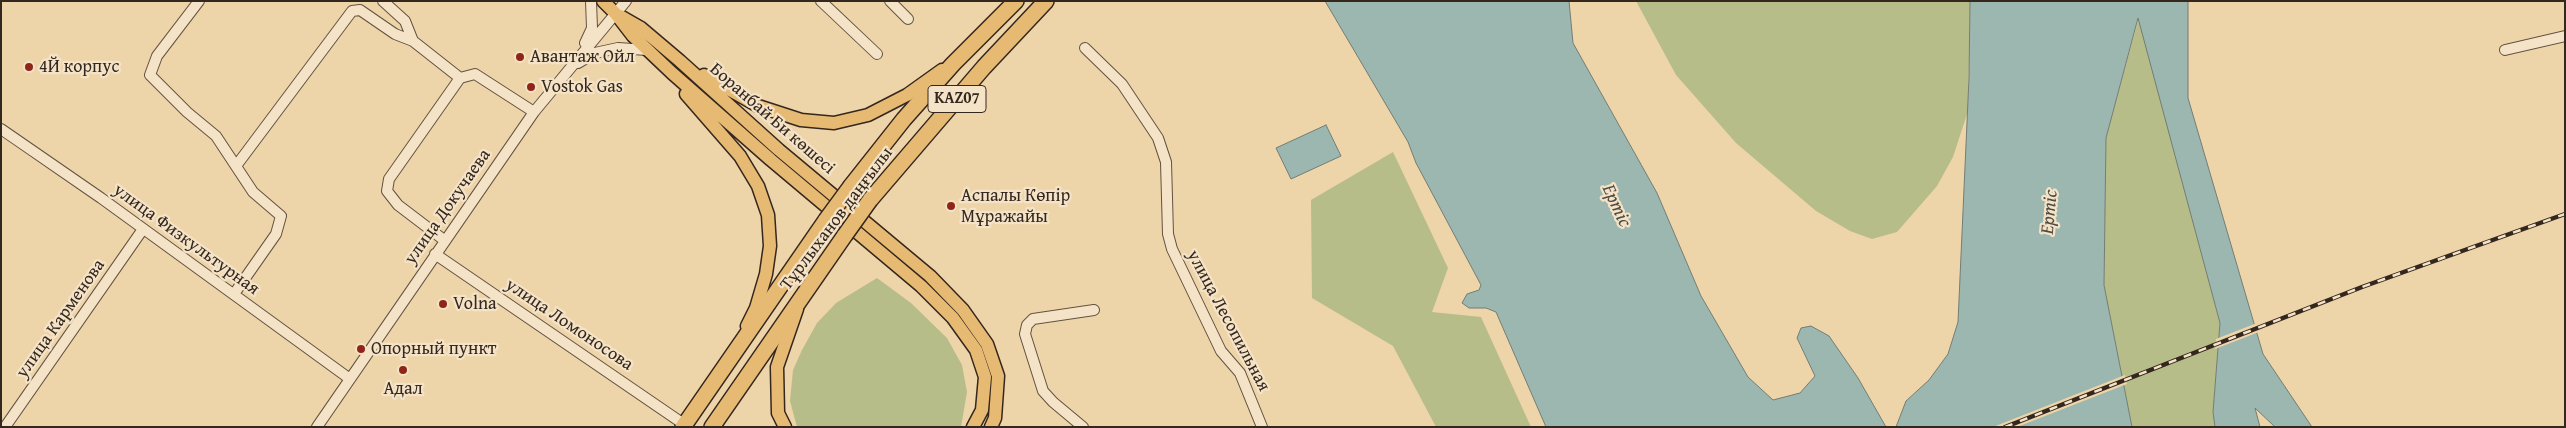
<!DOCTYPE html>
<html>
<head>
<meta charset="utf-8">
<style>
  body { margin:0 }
  #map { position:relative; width:2566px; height:428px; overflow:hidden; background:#eed4a9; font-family:"Gentium Book Plus",serif }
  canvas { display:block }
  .frame { position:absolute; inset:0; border:2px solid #34271e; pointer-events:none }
</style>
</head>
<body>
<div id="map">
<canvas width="2566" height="428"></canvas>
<div class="frame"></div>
</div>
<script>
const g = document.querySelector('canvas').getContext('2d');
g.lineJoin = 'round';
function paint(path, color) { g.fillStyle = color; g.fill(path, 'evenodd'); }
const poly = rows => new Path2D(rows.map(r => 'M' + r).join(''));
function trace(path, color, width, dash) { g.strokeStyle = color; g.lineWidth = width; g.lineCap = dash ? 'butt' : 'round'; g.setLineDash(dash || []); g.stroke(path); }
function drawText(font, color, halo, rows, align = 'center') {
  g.font = font + ' "Gentium Book Plus",serif'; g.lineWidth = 4.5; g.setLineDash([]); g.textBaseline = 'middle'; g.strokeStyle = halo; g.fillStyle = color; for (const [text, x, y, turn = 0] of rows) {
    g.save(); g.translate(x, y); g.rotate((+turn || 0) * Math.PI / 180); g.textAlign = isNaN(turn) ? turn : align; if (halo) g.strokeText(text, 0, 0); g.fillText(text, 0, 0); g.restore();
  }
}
const green = poly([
  [1636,1,1970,1,1968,111,1953,157,1937,186,1897,232,1872,239,1850,231,1816,211,1736,143,1676,75],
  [2139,17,2220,323,2213,412,2215,427,2132,427,2104,285,2106,137],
  [1393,152,1448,268,1432,312,1481,317,1531,427,1436,427,1393,346,1312,298,1311,200],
  [877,278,911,303,947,338,962,365,967,392,961,427,797,427,790,401,793,370,802,350,817,323,836,303]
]);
const water = poly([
  [1325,1,1569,1,1573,43,1657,193,1701,296,1748,377,1773,400,1800,393,1815,376,1797,338,1801,328,1811,326,1829,336,1858,378,1886,427,1546,427,1496,312,1486,308,1469,308,1462,303,1467,294,1479,290,1481,285,1416,163,1408,142,1325,1],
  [1970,1,2188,1,2188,98,2263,354,2312,427,2275,427,2255,408,2260,427,2215,427,2213,412,2220,323,2138,18,2106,138,2104,285,2132,427,1896,427,1906,401,1929,380,1948,354,1958,322,1969,78,1970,1],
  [1326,125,1341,156,1291,179,1276,148,1326,125]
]);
const pier = poly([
  [2257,323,2259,332,2215,349,2216,339],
  [2125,375,2127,384,2017,427,1993,427]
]);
const minor = poly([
  [199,1,157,56,150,75,187,112,216,136,253,192,281,216,276,234,234,294],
  [383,1,405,21,413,41],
  [821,1,877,54],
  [890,1,908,19],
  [585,43,592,28,591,1],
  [1085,48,1122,84,1158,138,1166,162,1168,234,1172,249,1221,351,1240,373,1262,427],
  [2505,50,2565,36],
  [578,63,595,53,618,48,647,50],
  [1,129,101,198,350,379],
  [236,166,352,11,360,10,395,34,413,41,460,78],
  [444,240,398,205,387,191,389,179,460,78,475,74,534,112],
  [435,254,685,425],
  [5,427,143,229],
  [317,427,534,112,626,1],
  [1083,427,1053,402,1043,391,1025,334,1027,325,1033,319,1094,310]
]);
const major = poly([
  [603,1,616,14,633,36,672,73,771,160,921,286,953,318,976,350,985,377,982,410,973,427],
  [620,16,641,28,680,61,779,150,930,276,963,310,987,344,998,376,995,418,991,427],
  [704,75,758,106,801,120,834,123,868,115,907,95,942,70],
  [686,94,740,156,758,186,768,215,770,246,766,274,756,308,747,326],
  [785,427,778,413,777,367,797,309]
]);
const highway = poly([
  [851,186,904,119,953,64,1016,1],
  [870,200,984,67,1046,1],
  [683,427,826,220],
  [712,427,845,235]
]);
const rail = poly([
  [2005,427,2362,287,2565,214]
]);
const highwayBridge = poly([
  [826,220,851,186],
  [845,235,870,200]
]);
const markers = [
  [520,57,5,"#8f2418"],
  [29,67,5,"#8f2418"],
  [531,87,5,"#8f2418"],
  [951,206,5,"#8f2418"],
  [443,304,5,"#8f2418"],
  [361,349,5,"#8f2418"],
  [403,370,5,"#8f2418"]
];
const shields = [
  [957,99,58]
];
const shieldNames = [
  ["KAZ07",957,99]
];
const poiNames = [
  ["Авантаж Ойл",530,57],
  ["4Й корпус",39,67],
  ["Vostok Gas",541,87],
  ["Аспалы Көпір",961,196],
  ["Мұражайы",961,217],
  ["Volna",453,304],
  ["Опорный пункт",371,349],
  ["Адал",403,389,"center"]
];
const streetNames = [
  ["Боранбай Би көшесі",772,119,41],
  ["улица Докучаева",448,207,-55],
  ["Тұрлыханов даңғылы",837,219,-53],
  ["улица Физкультурная",186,240,36],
  ["улица Карменова",61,319,-55],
  ["улица Лесопильная",1228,321,62],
  ["улица Ломоносова",569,325,34]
];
const waterNames = [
  ["Ертіс",1616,206,65],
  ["Ертіс",2050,212,-85]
];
paint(green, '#b7bd89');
paint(water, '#9bb7af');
trace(water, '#727d75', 1);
paint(pier, '#eed4a9');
trace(minor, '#625241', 12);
trace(major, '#34271e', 15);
trace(highway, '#34271e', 18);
trace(minor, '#f4e3c7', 10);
trace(major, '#e7ba74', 12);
trace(highway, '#e7ba74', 15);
trace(rail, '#34271e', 4.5);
trace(rail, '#f4e3c7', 2.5, [8]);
trace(highwayBridge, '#34271e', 18, []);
trace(highwayBridge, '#e7ba74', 15);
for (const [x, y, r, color] of markers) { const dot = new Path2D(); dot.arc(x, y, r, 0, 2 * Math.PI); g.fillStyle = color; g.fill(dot); trace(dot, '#f4e3c7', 2); }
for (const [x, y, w] of shields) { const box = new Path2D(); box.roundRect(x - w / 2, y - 13.5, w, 27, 4); g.fillStyle = '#f4e3c7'; g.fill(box); trace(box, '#34271e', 1); }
drawText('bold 16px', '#34271e', null, shieldNames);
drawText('18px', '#34271e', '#f4e3c7', poiNames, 'left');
drawText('18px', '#34271e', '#f4e3c7', streetNames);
drawText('italic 19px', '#4e4b42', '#f4e3c7', waterNames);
</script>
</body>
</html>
